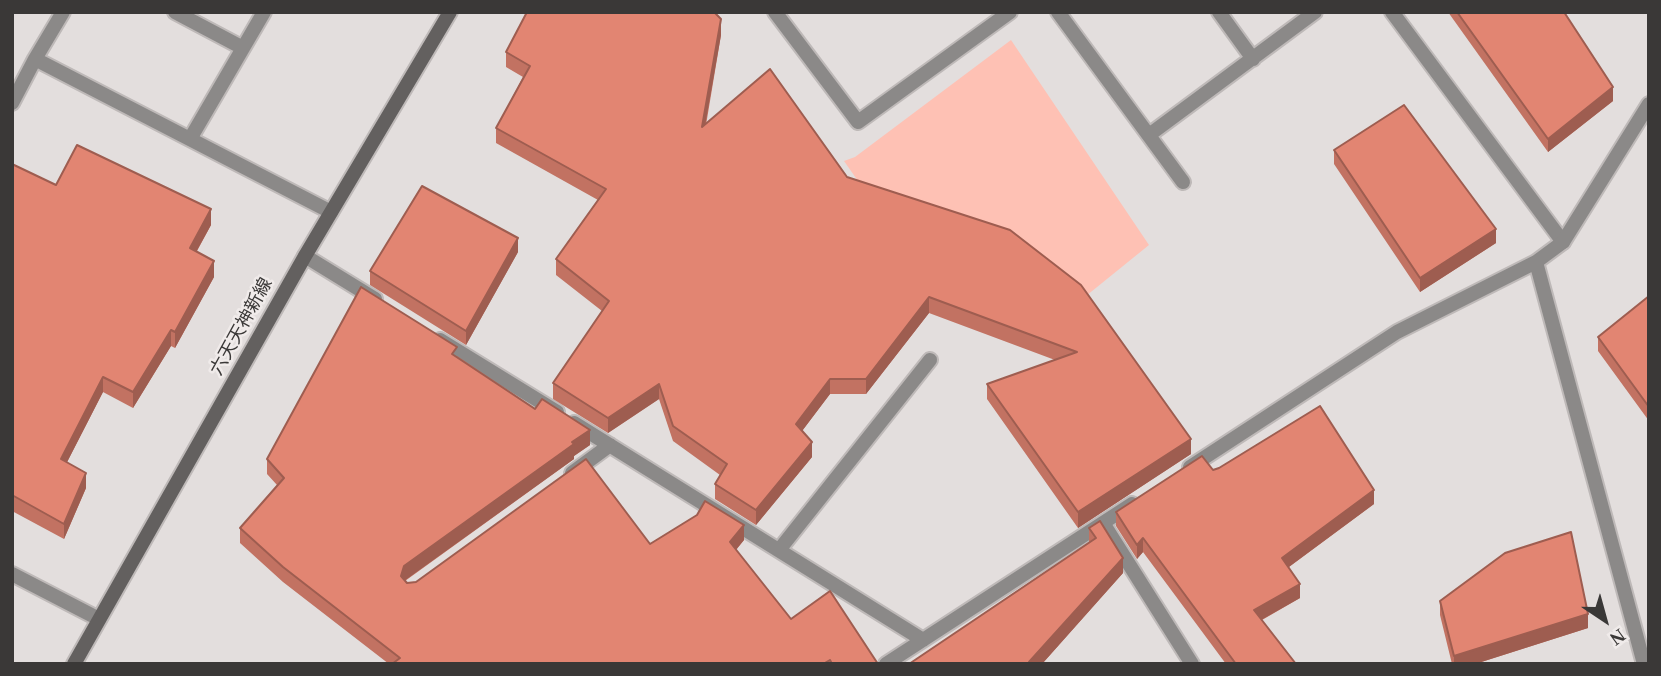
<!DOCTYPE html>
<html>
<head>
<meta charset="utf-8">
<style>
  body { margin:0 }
  #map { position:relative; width:1661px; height:676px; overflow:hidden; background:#e3dedd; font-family:"Times New Roman",serif }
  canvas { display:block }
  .frame { position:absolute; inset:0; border:14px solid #3a3837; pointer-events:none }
  .north { position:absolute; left:1570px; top:585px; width:70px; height:70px; -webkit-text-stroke:5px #f0ebea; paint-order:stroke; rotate:144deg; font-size:19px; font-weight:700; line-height:28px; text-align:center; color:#3a3837 }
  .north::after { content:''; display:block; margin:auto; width:24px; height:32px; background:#3a3837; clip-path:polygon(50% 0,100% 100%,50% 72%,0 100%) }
</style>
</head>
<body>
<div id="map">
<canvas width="1661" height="676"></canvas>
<div class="frame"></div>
<div class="north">N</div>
</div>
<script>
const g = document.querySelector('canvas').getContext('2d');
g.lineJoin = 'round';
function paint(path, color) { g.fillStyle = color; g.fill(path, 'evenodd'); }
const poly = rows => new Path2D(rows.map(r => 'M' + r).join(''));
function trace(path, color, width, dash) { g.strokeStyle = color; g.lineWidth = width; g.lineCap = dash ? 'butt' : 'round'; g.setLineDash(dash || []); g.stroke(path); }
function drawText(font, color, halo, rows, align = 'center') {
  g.font = font + ' "Times New Roman","Noto Sans JP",serif'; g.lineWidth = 5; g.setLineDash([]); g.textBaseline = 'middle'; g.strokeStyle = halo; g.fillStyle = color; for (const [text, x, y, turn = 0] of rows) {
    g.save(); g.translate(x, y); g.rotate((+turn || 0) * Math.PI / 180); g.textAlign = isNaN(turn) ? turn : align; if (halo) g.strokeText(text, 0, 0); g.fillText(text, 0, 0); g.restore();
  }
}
const green = poly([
  [1011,40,1149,245,1081,300,858,181,844,161,855,157]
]);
const service = poly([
  [63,12,35,59,331,212],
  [175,12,243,48],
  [775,12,858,122,1010,12],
  [1058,12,1183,182],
  [1219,12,1253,59],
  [1392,12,1563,242],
  [12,103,35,59],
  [1149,135,1315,12],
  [190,139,264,12]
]);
const minor = poly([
  [305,256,375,299],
  [1536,262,1644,664],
  [440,340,557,412],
  [574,423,923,640],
  [1190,467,1397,332,1536,262,1563,242,1649,104],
  [572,473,610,445],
  [1103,523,1192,664],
  [779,550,930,360],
  [12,574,99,619],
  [886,664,1132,504]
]);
const secondary = poly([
  [74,664,305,256,450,12]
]);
const wall = poly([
  [1448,12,1564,12,1613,101,1548,152],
  [721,35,706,125,847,177,1010,230,1191,454,1078,528,987,399,987,384,1055,360,929,313,866,394,830,394,802,431,812,457,756,525,715,499,715,484,720,475,673,441,659,399,608,433,553,399,553,383,602,311,556,275,556,259,598,200,496,143,496,128,523,77,506,67,506,52],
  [1334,150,1496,243,1420,292,1334,164],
  [12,164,56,185,211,225,197,251,214,277,175,348,171,346,133,408,103,392,67,462,86,488,64,539,12,511],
  [518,252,466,345,370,285,370,271],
  [1649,296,1649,421,1598,351,1598,337],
  [457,356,590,445,574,456,574,459,405,581,407,583,650,544,744,540,736,550,791,619,878,664,389,664,283,582,240,543,240,528,277,485,267,474,267,459],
  [1213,470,1374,504,1289,567,1300,598,1262,620,1296,664,1226,664,1143,552,1137,559,1116,526,1116,512],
  [1089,528,1123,573,1042,664,909,664,1089,542],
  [1440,601,1588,628,1475,664,1452,664,1440,615]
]);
const shadedWall = poly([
  [721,19,721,35,702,143,702,127],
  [1613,87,1613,101,1548,152,1548,139],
  [211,209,211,225,190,263,190,248],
  [1496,229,1496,243,1420,292,1420,278],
  [518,238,518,252,466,345,466,331],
  [214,261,214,277,175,348,175,332],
  [929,297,929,313,866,394,866,379],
  [171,330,171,346,133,408,133,392],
  [103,377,103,392,61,474,61,459],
  [830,379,830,394,796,439,796,424],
  [659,384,659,399,608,433,608,418],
  [590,430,590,445,574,456,574,459,404,581,401,576,404,566,572,442],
  [1191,439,1191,454,1078,528,1078,512],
  [812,442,812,457,756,525,756,510],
  [86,473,86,488,64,539,64,524],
  [1374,490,1374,504,1282,572,1282,558],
  [744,525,744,540,730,557,730,542],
  [1143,538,1143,552,1137,559,1137,545],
  [1123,558,1123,573,1042,664,1029,664,1029,662],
  [1300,584,1300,598,1254,624,1254,610],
  [1588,614,1588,628,1475,664,1454,664,1454,656]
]);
const building = poly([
  [527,12,714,12,721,19,702,127,770,69,847,177,1010,230,1081,285,1191,439,1078,512,987,384,1077,352,929,297,866,379,830,379,796,424,812,442,756,510,715,484,727,464,673,426,659,384,608,418,553,383,609,301,556,259,606,189,496,128,530,66,506,52,527,12],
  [1457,12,1564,12,1613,87,1548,139,1457,12],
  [1404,105,1496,229,1420,278,1334,150,1404,105],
  [77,145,211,209,190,248,214,261,175,332,171,330,133,392,103,377,61,459,86,473,64,524,12,495,12,164,56,185,77,145],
  [422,186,518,238,466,331,370,271,422,186],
  [361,287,457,347,452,354,535,409,542,399,590,430,572,442,574,444,404,566,401,576,407,583,416,582,586,459,650,544,697,515,705,501,744,525,730,542,791,619,830,591,878,664,832,664,830,660,823,664,392,664,400,658,283,567,240,528,284,478,267,459,361,287],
  [1649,296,1649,407,1598,337,1649,296],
  [1320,406,1374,490,1282,558,1300,584,1254,610,1296,664,1236,664,1143,538,1137,545,1116,512,1202,456,1213,470,1219,468,1320,406],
  [1100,521,1123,558,1029,662,1031,664,909,664,1096,538,1089,528,1100,521],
  [1571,532,1588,614,1454,656,1440,601,1505,553,1571,532]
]);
const streetNames = [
  ["六天天神新線",242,327,-61]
];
paint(green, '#fec1b4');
trace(service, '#beb9b8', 18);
trace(minor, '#beb9b8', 18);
trace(secondary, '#beb9b8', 18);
trace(service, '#8b8988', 14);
trace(minor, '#8b8988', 14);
trace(secondary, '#63605f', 14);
paint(wall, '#c27262');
paint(shadedWall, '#9e5d50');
paint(building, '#e28572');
trace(building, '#9e5d50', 2);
drawText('18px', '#3a3837', '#f0ebea', streetNames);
</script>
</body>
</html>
